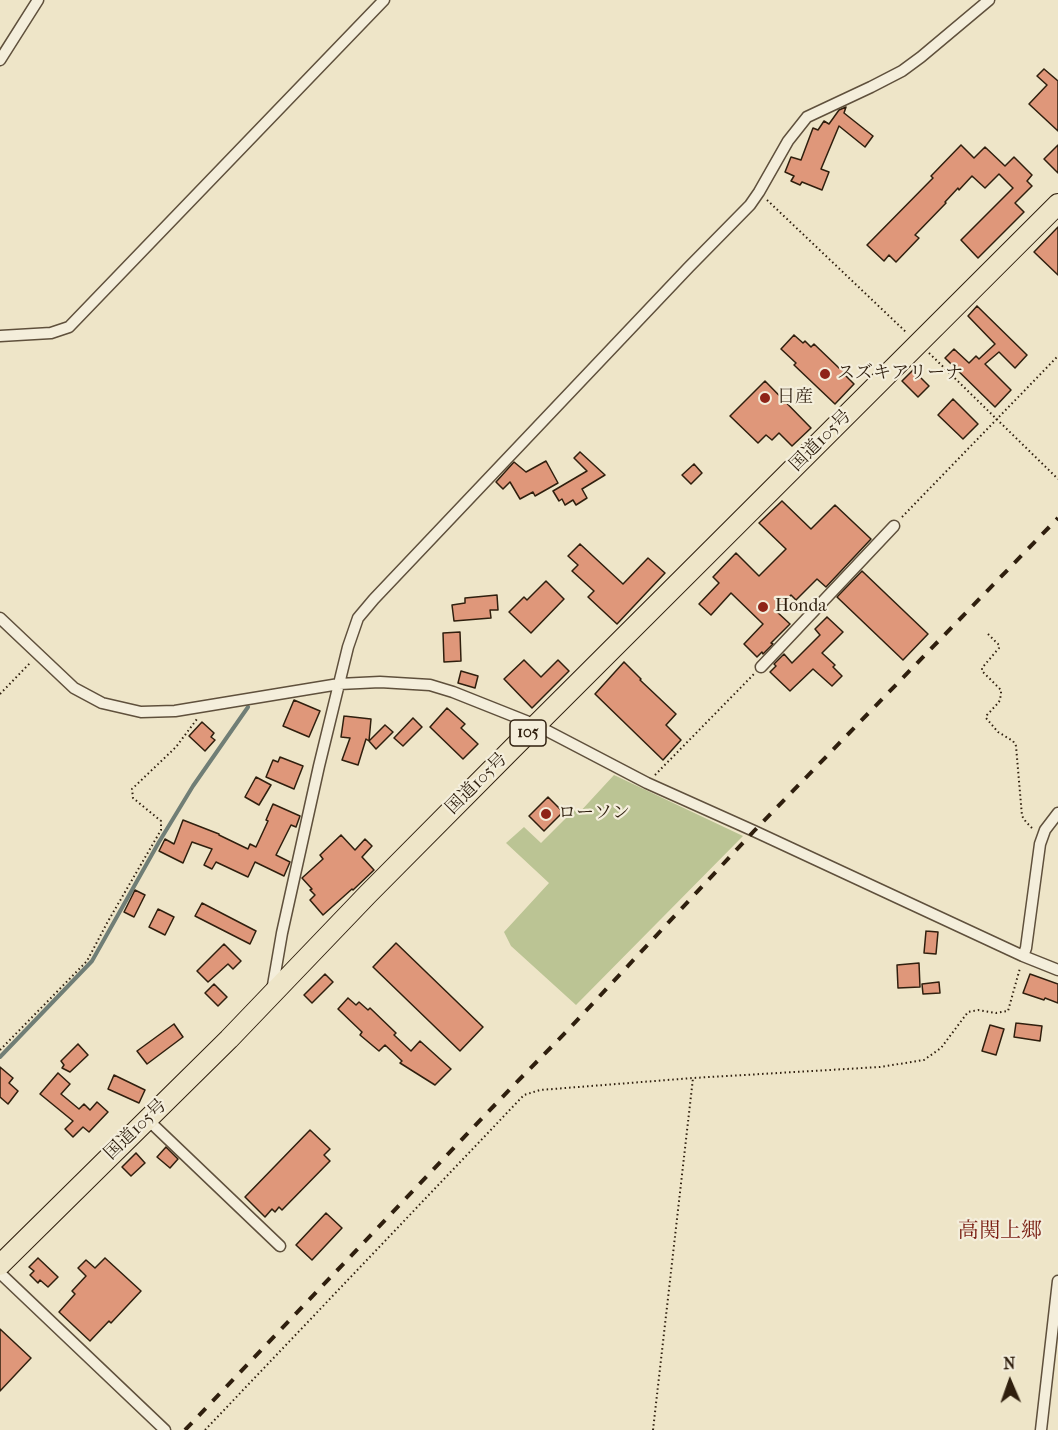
<!DOCTYPE html>
<html>
<head>
<meta charset="utf-8">
<style>
  body { margin:0 }
  #map { position:relative; width:1058px; height:1430px; overflow:hidden; background:#eee5c8; font-family:"IM FELL French Canon",serif }
  canvas { display:block }
  .north { position:absolute; left:980px; top:1352px; width:60px; height:60px; -webkit-text-stroke:4px #f4eedb; paint-order:stroke; rotate:358deg; font-size:16px; font-weight:700; line-height:24px; text-align:center; color:#2f1f0e }
  .north::after { content:''; display:block; margin:auto; width:21px; height:27px; background:#2f1f0e; clip-path:polygon(50% 0,100% 100%,50% 72%,0 100%) }
</style>
</head>
<body>
<div id="map">
<canvas width="1058" height="1430"></canvas>
<div class="north">N</div>
</div>
<script>
const g = document.querySelector('canvas').getContext('2d');
g.lineJoin = 'round';
function paint(path, color) { g.fillStyle = color; g.fill(path, 'evenodd'); }
const poly = rows => new Path2D(rows.map(r => 'M' + r).join(''));
function trace(path, color, width, dash) { g.strokeStyle = color; g.lineWidth = width; g.lineCap = dash ? 'butt' : 'round'; g.setLineDash(dash || []); g.stroke(path); }
function drawText(font, color, halo, rows, align = 'center') {
  g.font = font + ' "IM FELL French Canon","Noto Serif JP",serif'; g.lineWidth = 4.5; g.setLineDash([]); g.textBaseline = 'middle'; g.strokeStyle = halo; g.fillStyle = color; for (const [text, x, y, turn = 0] of rows) {
    g.save(); g.translate(x, y); g.rotate((+turn || 0) * Math.PI / 180); g.textAlign = isNaN(turn) ? turn : align; if (halo) g.strokeText(text, 0, 0); g.fillText(text, 0, 0); g.restore();
  }
}
const green = poly([
  [614,775,743,836,576,1005,511,946,504,932,549,883,506,843,524,827,541,843,574,810,578,814]
]);
const stream = poly([
  [0,1057,92,961,159,842,193,786,248,707]
]);
const building = poly([
  [1044,69,1058,81,1058,131,1029,104,1047,85,1037,76,1044,69],
  [846,107,844,113,873,136,865,147,839,126,821,169,829,172,822,190,802,182,800,185,791,181,794,176,785,172,791,157,801,160,813,128,818,130,824,121,829,124,839,110,846,107],
  [961,145,974,158,985,147,1005,166,1014,157,1032,175,1027,181,1032,186,1015,203,1024,212,978,258,961,240,1013,188,999,174,985,188,972,176,959,190,958,188,945,202,946,203,915,235,919,238,896,262,889,255,884,261,867,245,933,178,931,176,961,145],
  [1058,145,1058,173,1044,159,1058,145],
  [1058,227,1058,275,1034,252,1058,227],
  [977,306,1027,355,1015,368,999,352,985,364,1011,390,995,407,945,358,954,349,969,363,976,356,979,359,995,344,968,316,977,306],
  [794,335,803,343,805,341,811,347,814,344,839,368,842,366,848,372,845,375,854,384,835,404,794,365,796,363,781,349,794,335],
  [913,370,929,386,918,397,902,381,913,370],
  [765,381,811,428,792,446,779,433,772,440,766,435,758,443,730,416,765,381],
  [953,399,978,424,963,439,938,415,953,399],
  [580,452,605,475,582,489,587,498,576,505,573,500,565,505,562,499,559,501,553,491,587,471,574,458,580,452],
  [546,461,558,483,535,496,533,492,520,499,510,482,503,489,496,482,514,462,526,472,546,461],
  [694,464,702,473,691,484,682,475,694,464],
  [782,501,811,529,835,505,871,539,826,587,817,579,796,600,791,595,776,611,790,624,771,643,773,644,763,654,762,652,757,657,744,644,763,624,731,593,711,615,699,604,719,583,713,577,736,553,759,576,786,549,759,523,782,501],
  [580,544,623,584,648,558,665,573,617,624,588,597,594,591,572,571,578,565,568,556,580,544],
  [862,571,928,634,903,660,837,597,862,571],
  [546,581,564,599,531,633,509,612,524,597,527,600,546,581],
  [497,595,498,610,490,610,491,618,454,621,452,605,465,603,465,598,497,595],
  [827,617,843,632,822,653,835,665,833,667,842,676,832,686,813,669,790,691,770,672,776,666,774,664,784,654,792,663,820,635,815,629,827,617],
  [460,632,461,661,444,662,443,633,460,632],
  [524,660,541,677,558,660,569,671,532,708,504,679,524,660],
  [624,662,641,679,640,680,676,714,666,725,681,740,663,760,595,694,624,662],
  [461,671,478,676,475,688,458,683,461,671],
  [294,700,320,711,309,737,283,726,294,700],
  [447,708,465,724,461,728,478,744,463,759,430,727,447,708],
  [344,716,371,719,369,741,366,739,358,765,342,760,350,738,341,737,344,716],
  [413,718,422,727,403,746,394,738,413,718],
  [202,722,214,733,211,737,215,740,205,751,189,736,202,722],
  [385,725,393,732,376,749,369,741,385,725],
  [280,757,303,766,294,789,266,777,273,760,278,762,280,757],
  [256,777,271,785,259,805,245,797,256,777],
  [548,797,563,812,544,831,529,816,548,797],
  [273,804,300,816,296,827,291,825,276,855,290,862,284,876,255,862,248,877,216,862,212,869,204,865,212,849,192,842,183,863,159,851,165,839,174,844,183,820,219,834,219,835,248,849,250,844,256,847,268,821,266,820,273,804],
  [341,835,355,850,365,839,372,846,362,857,374,870,353,890,352,889,323,915,310,900,315,895,310,890,312,889,302,878,323,859,320,855,341,835],
  [135,890,145,895,134,917,124,912,135,890],
  [202,903,256,931,250,944,195,916,202,903],
  [158,909,174,917,165,935,149,927,158,909],
  [926,931,938,932,936,954,924,953,926,931],
  [396,943,483,1027,460,1051,373,967,396,943],
  [224,944,241,961,233,969,228,964,208,982,197,971,224,944],
  [919,963,920,987,898,988,897,965,919,963],
  [325,974,333,982,312,1003,304,995,325,974],
  [1030,974,1058,984,1058,1003,1045,998,1044,1000,1023,993,1030,974],
  [939,982,940,993,923,994,922,984,939,982],
  [214,984,227,997,218,1006,205,993,214,984],
  [348,998,356,1005,359,1002,368,1010,370,1008,396,1033,394,1035,411,1051,420,1041,451,1069,435,1085,400,1063,402,1061,385,1045,379,1051,360,1035,362,1032,338,1009,348,998],
  [1016,1023,1042,1026,1040,1041,1014,1037,1016,1023],
  [174,1024,183,1037,147,1064,137,1051,174,1024],
  [990,1025,1004,1029,996,1055,982,1051,990,1025],
  [78,1044,88,1055,70,1072,62,1068,64,1065,61,1061,78,1044],
  [0,1067,13,1078,9,1083,18,1091,8,1104,0,1097,0,1067],
  [58,1073,70,1084,61,1094,79,1109,84,1104,90,1110,97,1102,108,1112,89,1132,83,1127,73,1137,65,1129,73,1121,40,1094,58,1073],
  [114,1075,145,1090,139,1103,108,1089,114,1075],
  [310,1130,330,1149,324,1155,330,1161,282,1210,279,1207,275,1212,272,1209,265,1217,245,1197,310,1130],
  [166,1147,178,1159,170,1168,157,1157,166,1147],
  [136,1153,145,1163,131,1176,122,1167,136,1153],
  [326,1213,342,1228,312,1260,296,1245,326,1213],
  [38,1258,58,1277,48,1287,40,1280,38,1283,30,1275,34,1271,29,1267,38,1258],
  [105,1258,141,1291,111,1323,109,1321,90,1341,59,1312,75,1294,72,1291,86,1276,78,1268,86,1260,95,1268,105,1258],
  [0,1329,31,1358,0,1391,0,1329]
]);
const path = poly([
  [767,200,907,333],
  [929,353,1058,479],
  [902,517,1058,356],
  [988,634,999,645,999,648,982,668,982,671,1001,690,1001,695,999,702,987,715,986,718,998,732,1013,741,1016,746,1022,816,1026,822,1033,829],
  [0,694,31,662],
  [655,775,754,674],
  [0,1050,87,961,107,923,161,830,161,821,133,798,132,789,176,747,197,719],
  [205,1430,524,1095,540,1090,693,1078,880,1067,924,1060,941,1048,968,1012,978,1010,996,1013,1008,1011,1020,968],
  [653,1430,693,1078]
]);
const street = poly([
  [0,60,38,0],
  [0,336,51,333,69,327,384,0],
  [0,618,74,688,102,703,141,712,175,711,339,684,380,682,430,685,453,692,536,725,647,783,754,831,1023,956,1058,970],
  [761,667,894,526],
  [1023,956,1026,948,1040,844,1045,830,1058,813],
  [272,991,282,933,319,766,348,647,358,618,374,599,689,267,750,205,759,192,788,141,807,117,871,87,902,71,921,57,989,0],
  [147,1119,280,1246],
  [0,1273,165,1430],
  [1041,1430,1058,1281]
]);
const highway = poly([
  [0,1265,229,1039,368,894,513,748,1058,204]
]);
const rail = poly([
  [185,1430,510,1089,568,1030,754,831,1058,518]
]);
const markers = [
  [825,374,6,"#8f2418"],
  [765,398,6,"#8f2418"],
  [763,607,6,"#8f2418"],
  [546,814,6,"#8f2418"]
];
const shields = [
  [528,733,36]
];
const shieldNames = [
  ["105",528,733]
];
const poiNames = [
  ["スズキアリーナ",837,374],
  ["日産",777,398],
  ["Honda",775,607],
  ["ローソン",558,814]
];
const streetNames = [
  ["国道105号",821,441,-45],
  ["国道105号",477,784,-45],
  ["国道105号",136,1130,-44]
];
const quarterNames = [
  ["高関上郷",1000,1232]
];
paint(green, '#bbc494');
trace(stream, '#707e76', 4);
paint(building, '#df977a');
trace(building, '#2f1f0e', 1.5);
trace(street, '#5f503c', 13);
trace(highway, '#2f1f0e', 22);
trace(path, '#2f1f0e', 2, [1.5, 3]);
trace(street, '#f4eedb', 10);
trace(highway, '#eee5c8', 20);
trace(rail, '#2f1f0e', 4, [10, 10]);
for (const [x, y, r, color] of markers) { const dot = new Path2D(); dot.arc(x, y, r, 0, 2 * Math.PI); g.fillStyle = color; g.fill(dot); trace(dot, '#f4eedb', 2); }
for (const [x, y, w] of shields) { const box = new Path2D(); box.roundRect(x - w / 2, y - 13, w, 26, 4.5); g.fillStyle = '#f4eedb'; g.fill(box); trace(box, '#2f1f0e', 1.5); }
drawText('bold 16px', '#2f1f0e', null, shieldNames);
drawText('18px', '#2f1f0e', '#f4eedb', poiNames, 'left');
drawText('18px', '#2f1f0e', '#f4eedb', streetNames);
drawText('21px', '#7a1f14', '#f4eedb', quarterNames);
</script>
</body>
</html>
